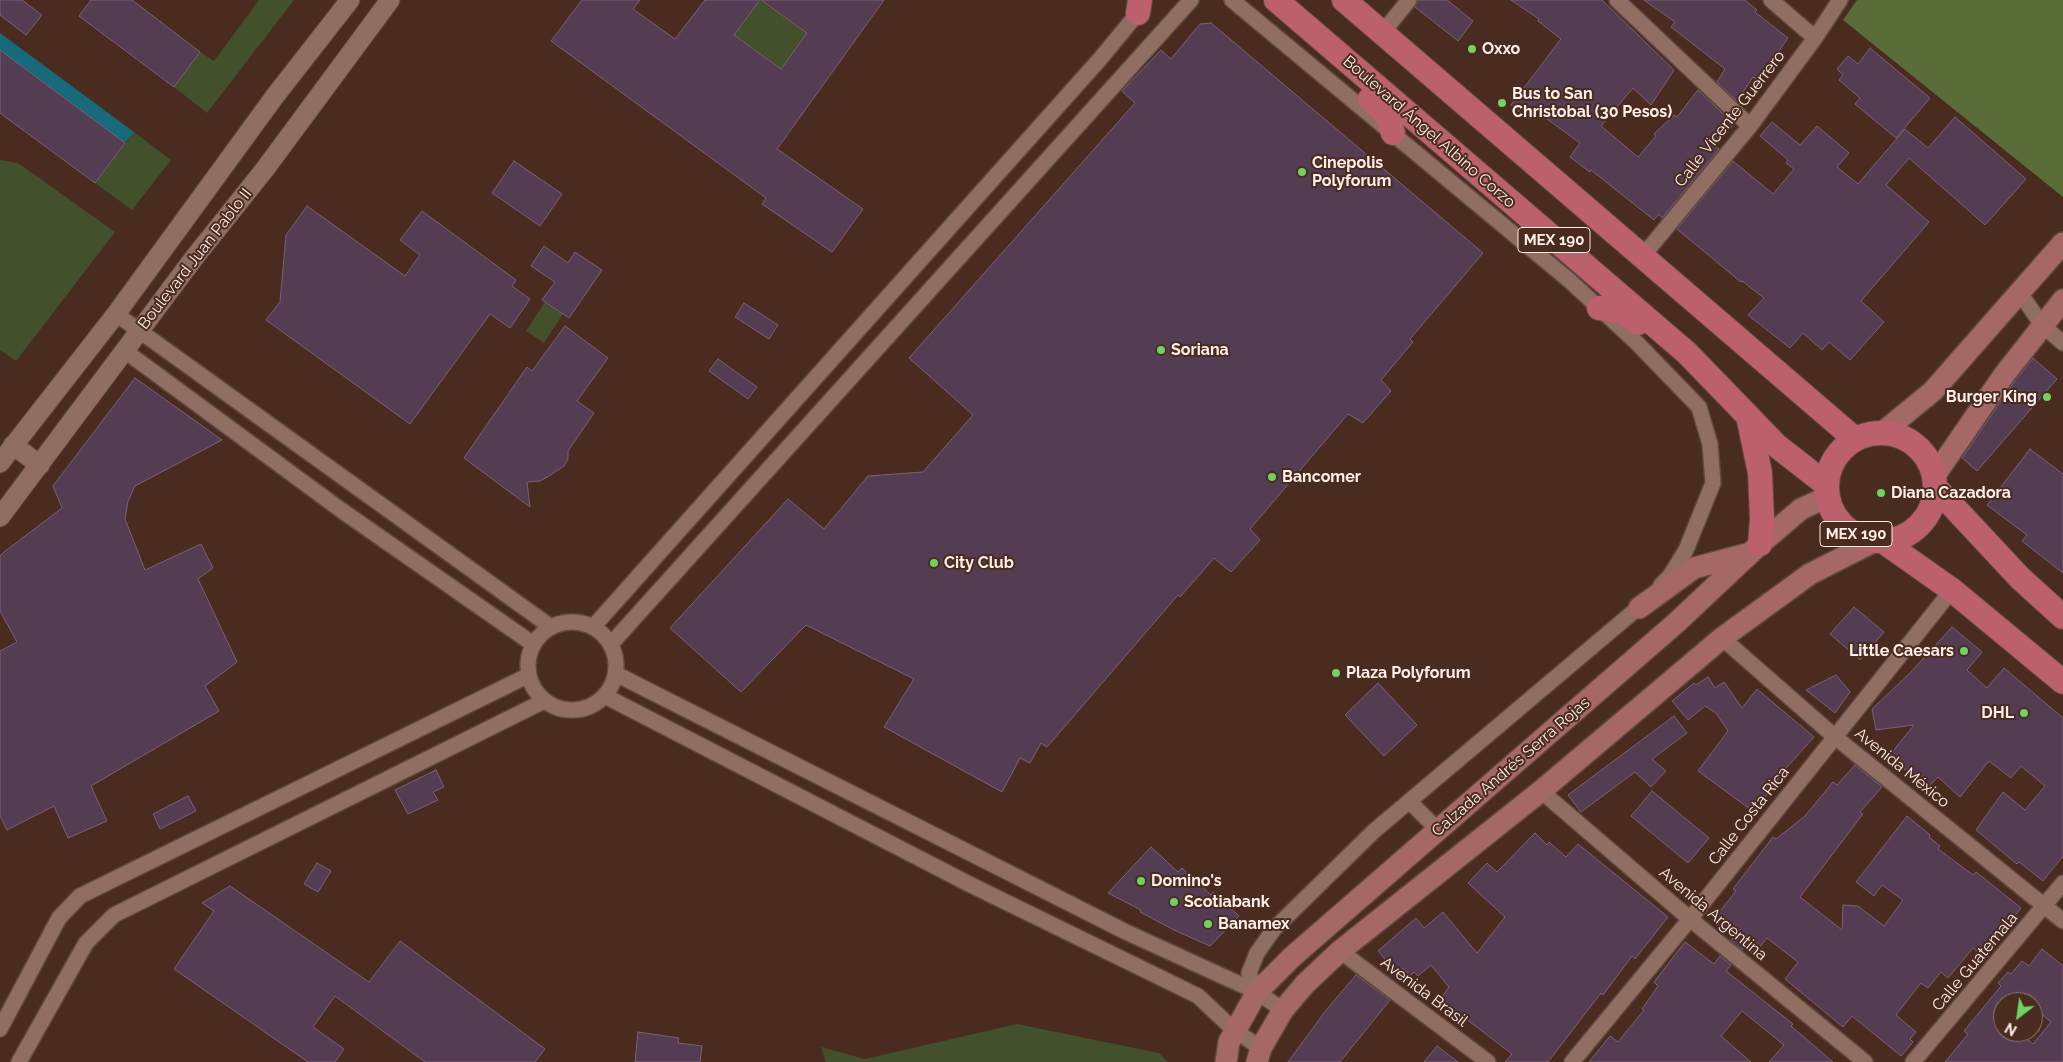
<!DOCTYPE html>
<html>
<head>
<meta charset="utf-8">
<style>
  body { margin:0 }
  #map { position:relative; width:2063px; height:1062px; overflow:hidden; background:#492b20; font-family:Raleway,sans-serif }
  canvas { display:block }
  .north { position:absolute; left:1993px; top:992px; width:50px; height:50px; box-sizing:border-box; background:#492b20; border:1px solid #927970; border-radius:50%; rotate:210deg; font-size:14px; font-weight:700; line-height:20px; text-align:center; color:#ffefe9 }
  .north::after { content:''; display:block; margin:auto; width:18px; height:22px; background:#6fd35f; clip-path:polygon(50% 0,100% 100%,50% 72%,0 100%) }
</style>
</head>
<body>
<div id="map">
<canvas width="2063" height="1062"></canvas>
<div class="north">N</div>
</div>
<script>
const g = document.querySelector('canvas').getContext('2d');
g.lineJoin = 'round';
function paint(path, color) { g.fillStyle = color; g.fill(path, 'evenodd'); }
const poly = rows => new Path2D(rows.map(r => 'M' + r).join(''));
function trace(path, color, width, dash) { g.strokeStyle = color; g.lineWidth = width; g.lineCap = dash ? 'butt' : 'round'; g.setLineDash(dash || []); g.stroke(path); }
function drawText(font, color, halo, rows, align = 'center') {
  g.font = font + ' Raleway,sans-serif'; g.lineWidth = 4; g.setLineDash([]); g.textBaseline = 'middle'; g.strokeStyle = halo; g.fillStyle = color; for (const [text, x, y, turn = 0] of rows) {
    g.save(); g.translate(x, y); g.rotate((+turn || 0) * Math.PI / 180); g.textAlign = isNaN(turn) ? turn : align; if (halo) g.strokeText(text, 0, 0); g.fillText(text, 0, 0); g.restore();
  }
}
const green = poly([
  [259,0,294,0,207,113,174,87,200,52,214,61],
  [760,0,807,33,781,69,734,35],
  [134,132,171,160,132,210,95,183],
  [0,160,18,163,115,232,16,361,0,350],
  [545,302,563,314,544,343,526,331],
  [1017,1024,1159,1053,1168,1062,826,1062,821,1047,865,1059]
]);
const forest = poly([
  [1857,0,2063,0,2063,197,1843,20]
]);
const water = poly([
  [0,33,134,132,125,143,0,50]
]);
const building = poly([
  [0,0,22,0,42,15,26,35,0,15,0,0],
  [91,0,132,0,200,52,174,87,79,16,91,0],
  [582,0,640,0,633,9,675,39,705,0,760,0,734,35,781,69,807,33,761,0,884,0,777,149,863,209,832,252,762,204,766,198,551,41,582,0],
  [1418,0,1447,0,1473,21,1458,41,1415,7,1418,0],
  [1511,0,1602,0,1674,70,1651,105,1633,88,1601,126,1638,157,1656,136,1654,134,1674,115,1677,117,1698,90,1734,124,1715,146,1719,149,1662,218,1659,214,1654,220,1591,170,1590,172,1570,157,1580,143,1536,111,1529,119,1511,105,1561,39,1538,21,1539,19,1511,0],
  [1644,0,1745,0,1757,10,1755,12,1788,38,1758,80,1753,77,1737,101,1717,82,1725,69,1671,27,1675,22,1644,0],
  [1211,23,1483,253,1410,339,1413,342,1381,380,1391,391,1363,423,1348,414,1250,529,1260,540,1231,572,1214,558,1180,597,1178,595,1047,747,1041,743,1030,763,1020,758,1002,792,884,727,914,679,806,625,741,692,670,628,788,499,824,529,868,476,923,472,973,415,909,358,1135,103,1122,91,1161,50,1171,59,1200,24,1211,23],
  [1870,48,1930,98,1896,138,1855,104,1860,98,1839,80,1843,75,1837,69,1848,56,1858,64,1870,48],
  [0,50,125,143,95,183,0,113,0,50],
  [1955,117,2026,179,1985,225,1909,158,1886,185,1929,222,1861,301,1884,322,1850,360,1829,342,1822,350,1803,333,1790,348,1748,315,1764,298,1742,281,1741,282,1677,229,1733,161,1773,194,1794,169,1786,163,1788,160,1760,136,1772,122,1800,145,1817,126,1849,153,1837,167,1858,184,1905,129,1928,148,1955,117],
  [514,161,562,194,540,226,492,193,514,161],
  [307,206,405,276,420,255,400,240,422,211,516,280,512,286,530,299,510,328,490,314,410,424,266,320,280,302,286,235,307,206],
  [544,246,568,263,575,252,602,270,569,318,542,300,555,282,531,266,544,246],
  [744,303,778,325,769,339,735,317,744,303],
  [565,326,608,358,577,401,594,413,568,451,568,459,564,466,549,476,540,481,527,482,530,507,464,458,527,367,532,371,565,326],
  [2033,358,2057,379,1977,471,1962,458,2014,382,2033,358],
  [718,359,757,387,748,399,709,371,718,359],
  [135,378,222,440,135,486,128,501,125,519,145,570,201,544,213,568,198,579,237,662,205,686,219,711,91,786,107,821,68,838,54,806,7,830,0,816,0,651,17,642,0,611,0,556,4,552,62,508,53,486,135,378],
  [2030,449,2063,474,2063,573,2022,541,2027,535,1987,505,2030,449],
  [1854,607,1884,632,1860,660,1830,634,1854,607],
  [1952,627,1982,652,1967,670,1987,688,2004,668,2063,718,2063,856,2043,881,2019,862,2017,864,1976,830,2003,792,2025,810,2045,786,2021,766,2011,778,1989,761,1960,797,1938,777,1927,788,1889,756,1914,725,1876,730,1872,709,1910,673,1952,627],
  [1836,675,1850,692,1835,713,1806,690,1836,675],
  [1708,677,1715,688,1724,682,1742,708,1757,689,1814,737,1787,767,1754,812,1698,771,1728,731,1716,713,1705,706,1688,720,1672,701,1694,683,1696,685,1708,677],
  [1378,683,1417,725,1384,756,1345,715,1378,683],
  [1674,716,1687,733,1652,759,1666,771,1651,787,1635,772,1581,812,1568,795,1674,716],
  [1855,765,1882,787,1860,812,1863,814,1800,897,1842,930,1843,905,1858,906,1884,926,1903,900,1882,885,1874,896,1856,882,1907,816,1930,835,1929,837,1940,846,1938,849,1973,875,1976,872,2021,908,1982,955,1973,948,1948,978,1941,972,1928,988,1921,983,1896,1015,1916,1032,1910,1039,1913,1042,1901,1056,1852,1016,1843,1027,1785,979,1798,962,1767,938,1754,954,1744,947,1742,950,1731,941,1733,938,1712,921,1736,891,1733,889,1773,837,1776,839,1805,816,1833,782,1837,785,1855,765],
  [436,770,444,787,433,792,438,800,408,814,395,790,436,770],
  [1652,791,1709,838,1688,863,1631,816,1652,791],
  [188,796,196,811,160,829,153,814,188,796],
  [1535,833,1547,845,1549,842,1566,857,1578,844,1668,917,1635,959,1632,956,1603,995,1601,993,1548,1062,1505,1062,1512,1054,1457,1012,1455,1015,1439,1001,1449,987,1431,965,1418,976,1414,972,1410,976,1403,968,1397,973,1378,951,1416,918,1424,928,1443,912,1477,953,1505,917,1468,883,1487,863,1497,872,1535,833],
  [1151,847,1178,872,1182,868,1211,895,1213,892,1239,916,1210,946,1174,930,1140,912,1141,910,1108,893,1151,847],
  [317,863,331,871,318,892,304,884,317,863],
  [230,886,369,982,400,941,545,1049,535,1062,425,1062,335,996,313,1027,344,1049,335,1062,308,1062,174,969,214,911,202,903,230,886],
  [1685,942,1714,964,1720,956,1731,965,1726,971,1793,1024,1791,1026,1833,1062,1769,1062,1784,1045,1742,1011,1721,1036,1751,1062,1589,1062,1610,1036,1618,1042,1644,1010,1642,1009,1658,986,1654,982,1685,942],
  [2042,949,2063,966,2063,1062,1945,1062,1968,1034,1964,1031,2001,986,1998,983,2008,972,2011,974,2022,961,2029,966,2042,949],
  [2003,1002,2033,1002,2033,1007,2051,1022,2033,1044,2018,1032,2003,1032,2003,1002],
  [1356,975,1390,1000,1340,1062,1288,1062,1327,1009,1356,975],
  [638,1032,679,1038,678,1043,702,1046,700,1062,635,1062,638,1032],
  [1437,1046,1458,1062,1424,1062,1437,1046]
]);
const minor = poly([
  [1232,0,1570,281,1636,342,1699,407,1710,444,1713,483,1686,550,1670,576,1661,585],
  [1617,0,1750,126],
  [1771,0,1815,38],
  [1383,32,1409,0],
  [1642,257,1750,126,1815,38,1840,0],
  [2020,293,2042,325,2063,343],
  [116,314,551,627],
  [125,351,341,510,533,644],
  '528 666a44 44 0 1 1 88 0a44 44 0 1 1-88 0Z',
  [593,627,1100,59,1143,7],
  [1722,638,1835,737,2063,921],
  [611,644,1191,0],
  [616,674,1126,932,1257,992,1283,1010],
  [605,696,971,885,1198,996,1234,1030,1261,1048],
  [1541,791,1690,919,1865,1062],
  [1409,801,1438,830],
  [1340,951,1488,1062],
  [1257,992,1249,973,1257,953,1274,929,1374,831,1645,602],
  [0,1029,59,918,80,896,527,676],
  [19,1062,86,943,114,915,544,701],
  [1572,1062,1690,919,1952,590],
  [1913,1062,2063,883]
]);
const tertiary = poly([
  [13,445,40,465],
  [0,463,116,314,275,96,350,0],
  [0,517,194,258,265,169,390,0]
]);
const secondary = poly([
  [1883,432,1933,391,2063,243],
  [1933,478,2004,375,2063,300],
  [1639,608,1694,568,1747,554],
  [1226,1062,1229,1042,1257,992,1292,957,1676,623,1760,544,1801,509,1827,497],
  [1257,1062,1261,1048,1283,1010,1305,984,1340,951,1541,791,1722,638,1810,574,1875,541]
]);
const primary = poly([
  [1276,0,1687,353,1777,446,1827,485],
  [1344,0,1855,439],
  [1138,13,1140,0],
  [1370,99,1387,115,1393,133],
  [1599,308,1621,311,1638,323],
  [1748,416,1760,473,1762,519,1760,544],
  '1827 487a54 54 0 1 1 108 0a54 54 0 1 1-108 0Z',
  [1936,488,2020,578,2063,617],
  [1884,542,1952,590,2063,682]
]);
const markers = [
  [1472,49,5,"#6fd35f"],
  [1502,103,5,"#6fd35f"],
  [1302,172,5,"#6fd35f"],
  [1161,350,5,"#6fd35f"],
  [2047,397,5,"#6fd35f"],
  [1272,477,5,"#6fd35f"],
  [1881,493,5,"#6fd35f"],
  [934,563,5,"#6fd35f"],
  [1964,651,5,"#6fd35f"],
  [1336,673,5,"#6fd35f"],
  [2024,713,5,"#6fd35f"],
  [1141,881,5,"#6fd35f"],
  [1174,902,5,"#6fd35f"],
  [1208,924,5,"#6fd35f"]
];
const shields = [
  [1554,240,72],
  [1856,534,72]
];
const shieldNames = [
  ["MEX 190",1554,240],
  ["MEX 190",1856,534]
];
const poiNames = [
  ["Oxxo",1482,49],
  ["Bus to San",1512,94],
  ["Christobal (30 Pesos)",1512,112],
  ["Cinepolis",1312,163],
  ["Polyforum",1312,181],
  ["Soriana",1171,350],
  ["Burger King",2037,397,"right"],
  ["Bancomer",1282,477],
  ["Diana Cazadora",1891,493],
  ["City Club",944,563],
  ["Little Caesars",1954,651,"right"],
  ["Plaza Polyforum",1346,673],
  ["DHL",2014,713,"right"],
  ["Domino's",1151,881],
  ["Scotiabank",1184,902],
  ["Banamex",1218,924]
];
const streetNames = [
  ["Calle Vicente Guerrero",1730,119,-52],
  ["Boulevard Ángel Albino Corzo",1429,132,41],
  ["Boulevard Juan Pablo II",195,259,-52],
  ["Calzada Andrés Serra Rojas",1511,767,-41],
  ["Avenida México",1902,768,39],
  ["Calle Costa Rica",1749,816,-52],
  ["Avenida Argentina",1713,914,40],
  ["Calle Guatemala",1975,962,-50],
  ["Avenida Brasil",1424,992,37]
];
paint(green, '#43502c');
paint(forest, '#5a6d39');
paint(water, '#166a79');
paint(building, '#543c52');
trace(building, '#7b6179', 1);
trace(minor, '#60483e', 18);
trace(tertiary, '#60483e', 21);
trace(secondary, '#60483e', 24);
trace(primary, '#60483e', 26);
trace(minor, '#906e61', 15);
trace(tertiary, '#906e61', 19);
trace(secondary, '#a66767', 21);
trace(primary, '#bc606e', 24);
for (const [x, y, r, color] of markers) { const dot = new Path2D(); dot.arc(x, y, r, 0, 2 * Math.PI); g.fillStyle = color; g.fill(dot); trace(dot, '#492b20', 2); }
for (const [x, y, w] of shields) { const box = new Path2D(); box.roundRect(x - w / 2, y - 12.5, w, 25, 4); g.fillStyle = '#492b20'; g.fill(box); trace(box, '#ffefe9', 1); }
drawText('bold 15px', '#ffefe9', null, shieldNames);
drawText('bold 16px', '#ffefe9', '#492b20', poiNames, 'left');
drawText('16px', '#ffefe9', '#492b20', streetNames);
</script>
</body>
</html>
